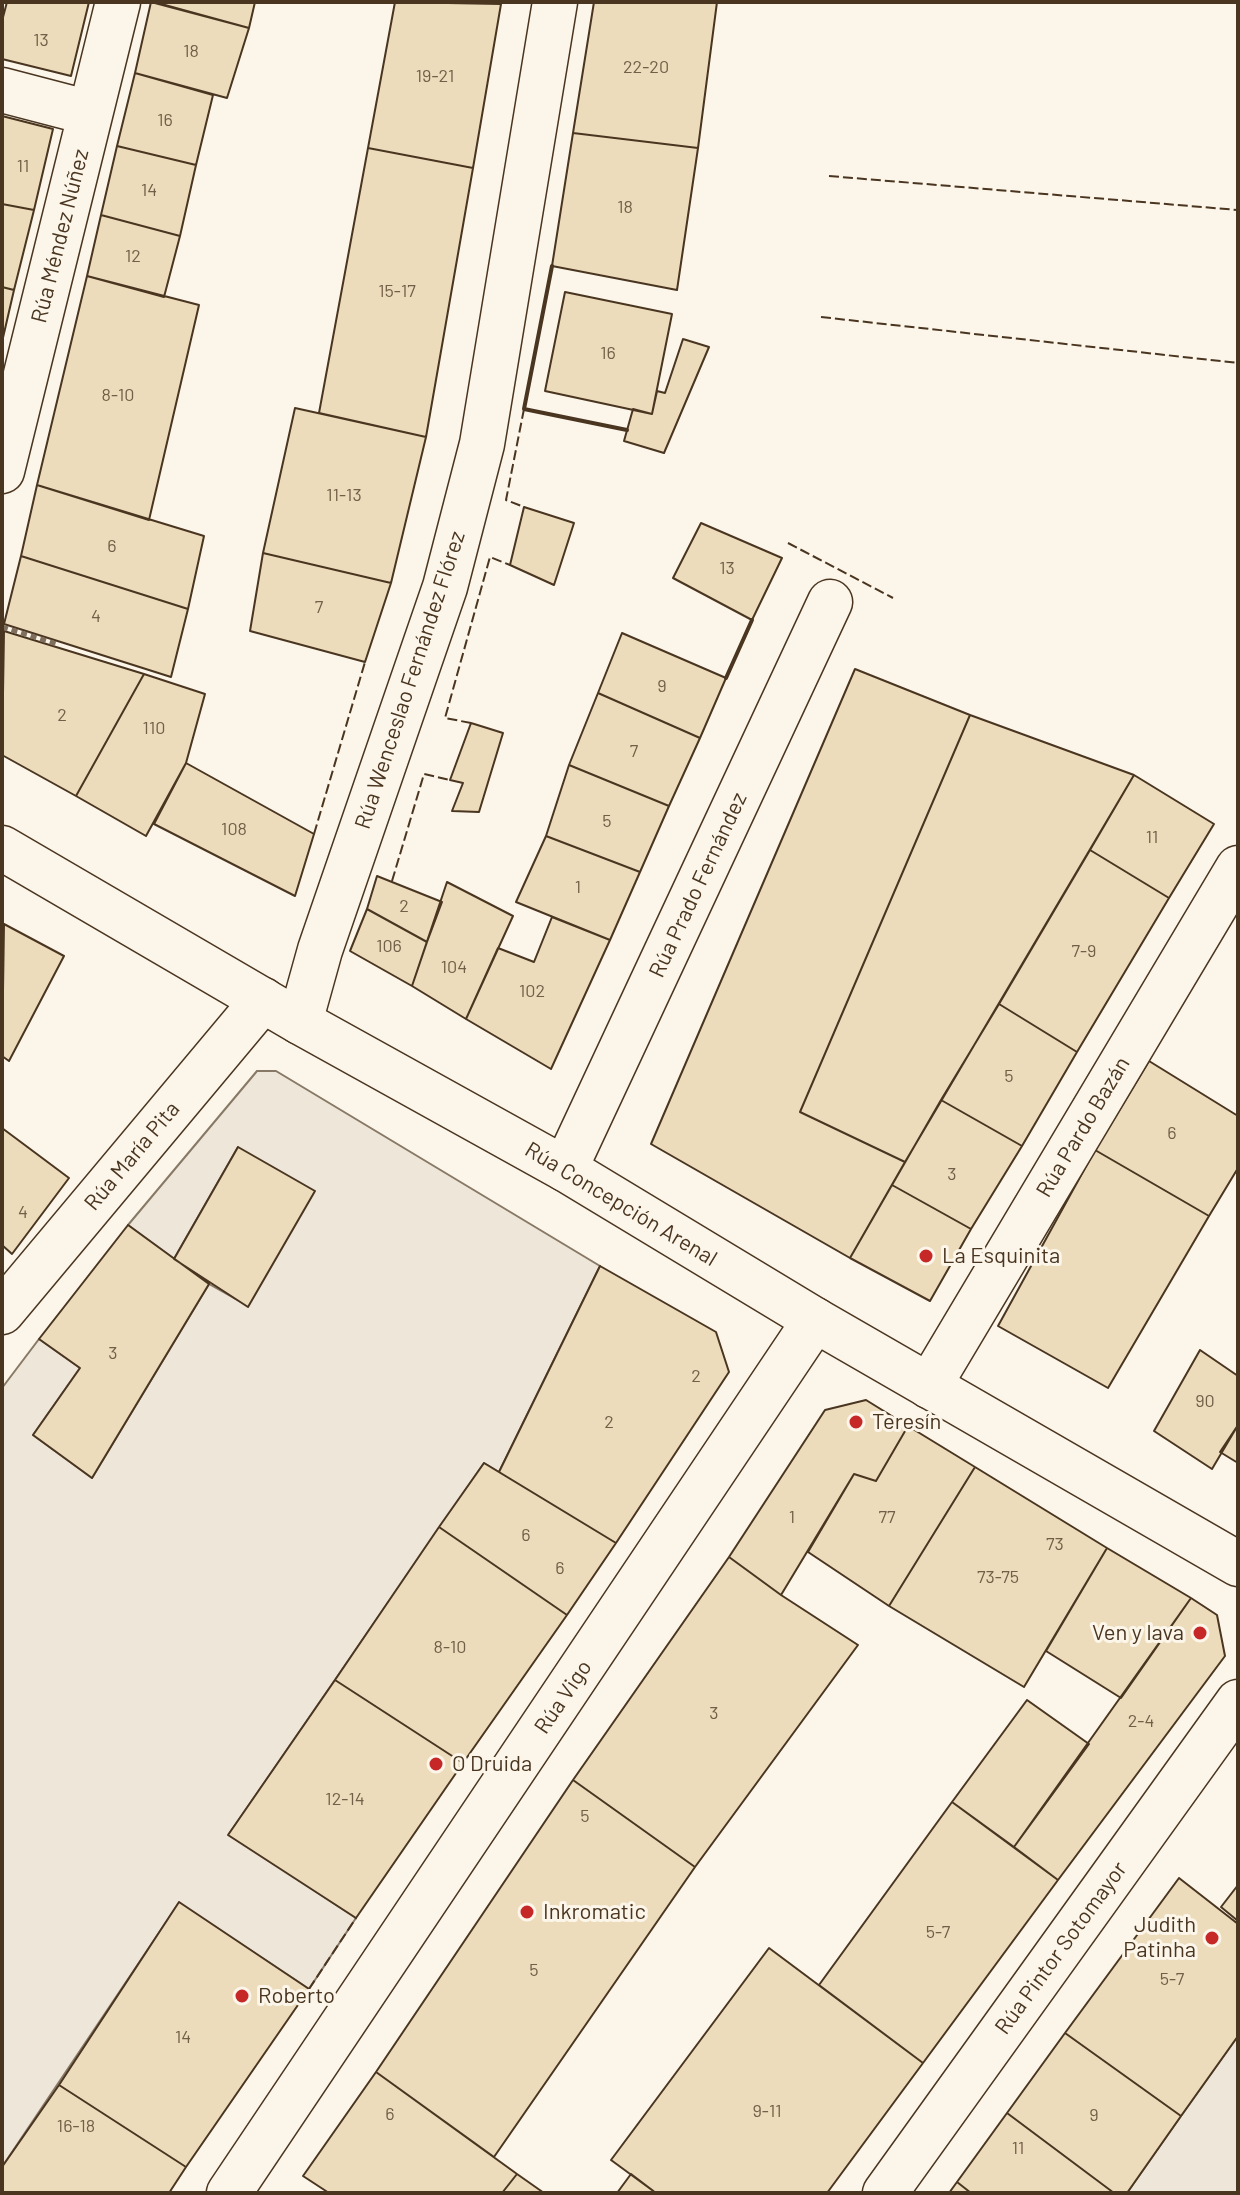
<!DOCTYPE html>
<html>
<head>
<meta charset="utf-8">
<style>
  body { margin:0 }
  #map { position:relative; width:1240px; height:2195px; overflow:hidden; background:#fbf6e9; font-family:Barlow,sans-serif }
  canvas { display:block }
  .frame { position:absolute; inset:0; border:4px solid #4a3520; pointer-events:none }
</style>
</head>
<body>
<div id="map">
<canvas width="1240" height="2195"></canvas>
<div class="frame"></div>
</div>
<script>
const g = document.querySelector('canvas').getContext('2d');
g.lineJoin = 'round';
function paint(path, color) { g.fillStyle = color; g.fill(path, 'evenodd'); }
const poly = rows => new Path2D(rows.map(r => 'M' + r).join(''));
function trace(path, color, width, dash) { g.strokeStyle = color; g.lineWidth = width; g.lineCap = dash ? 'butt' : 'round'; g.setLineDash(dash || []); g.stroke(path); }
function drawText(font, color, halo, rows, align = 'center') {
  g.font = font + ' Barlow,sans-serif'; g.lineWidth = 6; g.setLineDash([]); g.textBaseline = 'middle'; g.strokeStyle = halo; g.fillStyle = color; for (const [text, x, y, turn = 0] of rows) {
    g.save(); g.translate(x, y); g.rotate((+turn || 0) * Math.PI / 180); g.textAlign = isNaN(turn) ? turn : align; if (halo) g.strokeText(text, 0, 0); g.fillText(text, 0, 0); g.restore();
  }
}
const green = poly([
  [257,1071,276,1071,600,1266,499,1472,484,1463,229,1834,356,1918,309,1989,179,1903,2,2167,2,1388,39,1339,80,1368,33,1435,92,1478,209,1284,248,1306,238,1147,174,1259,128,1225,257,1071],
  [1238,2036,1238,2193,1127,2193,1181,2116,1238,2036]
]);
const building = poly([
  [7,2,89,2,71,76,2,59,2,21,7,2],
  [151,2,249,28,227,98,135,73,151,2],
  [154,2,255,2,249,28,154,2],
  [395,2,501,4,473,168,368,148,395,2],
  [594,2,717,2,698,148,573,133,594,2],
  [135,73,213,95,196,165,117,146,135,73],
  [2,116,53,129,34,210,2,204,2,116],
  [573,133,698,148,677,290,552,266,573,133],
  [117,146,196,165,180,236,101,215,117,146],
  [368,148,473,168,426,437,319,413,368,148],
  [2,204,34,210,14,290,2,287,2,204],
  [101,215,180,236,164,297,87,276,101,215],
  [87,276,199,305,149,520,37,485,87,276],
  [2,287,14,290,2,342,2,287],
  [565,292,672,314,652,414,545,391,565,292],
  [683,339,709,347,664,453,624,441,633,409,652,414,657,391,665,393,683,339],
  [295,408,426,437,391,583,263,553,295,408],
  [37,485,204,536,188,609,21,556,37,485],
  [524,507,574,523,554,585,510,565,524,507],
  [701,523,782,558,752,620,673,578,701,523],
  [263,553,391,583,365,662,250,631,263,553],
  [21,556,188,609,171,677,4,624,21,556],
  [4,631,144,674,76,796,2,755,4,631],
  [622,633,726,678,700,738,598,693,622,633],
  [855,669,970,715,800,1112,905,1162,850,1258,651,1144,855,669],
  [144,674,205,694,186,763,146,836,76,796,144,674],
  [598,693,700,738,669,806,569,765,598,693],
  [970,715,1134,775,905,1162,800,1112,970,715],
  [471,723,503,733,479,812,452,811,463,783,450,780,471,723],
  [186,763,314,834,295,896,154,824,186,763],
  [569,765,669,806,640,872,546,836,569,765],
  [1134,775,1214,824,1169,898,1090,850,1134,775],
  [546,836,640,872,610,940,516,902,546,836],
  [1090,850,1169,898,1077,1052,999,1004,1090,850],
  [377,876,442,902,427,942,367,909,377,876],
  [447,882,513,916,466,1019,412,986,447,882],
  [367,909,427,942,412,986,350,951,367,909],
  [552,917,610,940,551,1069,466,1019,498,948,534,962,552,917],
  [4,924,64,956,9,1061,2,1056,4,924],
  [999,1004,1077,1052,1022,1146,941,1100,999,1004],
  [1149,1061,1238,1116,1238,1168,1209,1216,1095,1150,1149,1061],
  [941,1100,1022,1146,971,1229,892,1185,941,1100],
  [2,1128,69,1178,12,1254,2,1245,2,1128],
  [238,1147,315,1191,248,1307,174,1259,238,1147],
  [1095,1150,1209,1216,1108,1388,998,1326,1095,1150],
  [892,1185,971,1229,930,1301,850,1258,892,1185],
  [128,1225,209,1284,92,1478,33,1435,80,1368,39,1339,128,1225],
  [600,1266,716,1332,729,1372,616,1543,499,1472,600,1266],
  [1200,1350,1238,1376,1238,1425,1212,1469,1154,1431,1200,1350],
  [866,1400,908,1426,876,1481,854,1474,781,1595,729,1557,825,1410,866,1400],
  [1238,1425,1238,1463,1220,1452,1238,1425],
  [908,1426,975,1467,889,1606,808,1552,854,1474,876,1481,908,1426],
  [484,1463,616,1543,567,1615,439,1527,484,1463],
  [975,1467,1107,1548,1024,1687,889,1606,975,1467],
  [439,1527,567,1615,463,1763,335,1680,439,1527],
  [1107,1548,1191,1598,1121,1698,1046,1651,1107,1548],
  [729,1557,781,1595,858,1645,695,1867,573,1780,729,1557],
  [1191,1598,1217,1615,1225,1656,1058,1880,1014,1847,1191,1598],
  [335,1680,463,1763,356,1918,228,1835,335,1680],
  [1027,1700,1089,1744,1014,1847,952,1802,1027,1700],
  [573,1780,695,1867,494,2157,376,2072,573,1780],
  [952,1802,1058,1880,923,2063,819,1985,952,1802],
  [1179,1878,1238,1924,1238,2036,1181,2116,1065,2033,1179,1878],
  [1238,1885,1238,1921,1221,1907,1238,1885],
  [179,1902,309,1989,186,2167,59,2085,179,1902],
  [769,1948,923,2063,827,2193,656,2193,611,2160,769,1948],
  [1065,2033,1181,2116,1127,2193,1114,2193,1007,2113,1065,2033],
  [376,2072,517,2174,502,2193,329,2193,303,2176,376,2072],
  [59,2085,186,2167,169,2193,2,2193,2,2167,59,2085],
  [1007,2113,1114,2193,971,2193,957,2182,1007,2113],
  [517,2174,544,2193,502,2193,517,2174],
  [631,2174,656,2193,617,2193,631,2174],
  [957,2182,971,2193,949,2193,957,2182]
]);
const path = poly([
  [2,627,57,644]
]);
const minor = poly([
  [2,90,90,113],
  [2,471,118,2],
  [300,1022,320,950,445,587,482,444,555,2],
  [565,1169,830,602],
  [2,1312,263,1000],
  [929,1386,1238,868],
  [229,2193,815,1320],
  [885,2193,1238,1702]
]);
const tertiary = poly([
  [2,848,300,1022,565,1169,815,1320,1238,1564]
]);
const fence = poly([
  [829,176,1238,210],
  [821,317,1238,363],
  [524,409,506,500,524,507],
  [788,543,893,598],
  [471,723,445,718,490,557,510,565],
  [314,834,365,662],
  [392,881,424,774,450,780],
  [309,1989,356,1918]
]);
const wall = poly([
  [552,266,524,409,627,430],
  [726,678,752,620]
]);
const markers = [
  [926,1256,8,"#c62828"],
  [856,1422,8,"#c62828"],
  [1200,1633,8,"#c62828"],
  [436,1764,8,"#c62828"],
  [527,1912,8,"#c62828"],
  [1212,1938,8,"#c62828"],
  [242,1996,8,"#c62828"]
];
const numberNames = [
  ["13",41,40],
  ["18",191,51],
  ["22-20",646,67],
  ["19-21",435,76],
  ["16",165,120],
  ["11",23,166],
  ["14",149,190],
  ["18",625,207],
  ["12",133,256],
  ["15-17",397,291],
  ["16",608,353],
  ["8-10",118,395],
  ["11-13",344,495],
  ["6",112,546],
  ["13",727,568],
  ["7",319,607],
  ["4",96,616],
  ["9",662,686],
  ["2",62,715],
  ["110",154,728],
  ["7",634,751],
  ["5",607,821],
  ["108",234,829],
  ["11",1152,837],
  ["1",578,887],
  ["2",404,906],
  ["106",389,946],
  ["7-9",1084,951],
  ["104",454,967],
  ["102",532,991],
  ["5",1009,1076],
  ["6",1172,1133],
  ["3",952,1174],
  ["4",23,1212],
  ["3",113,1353],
  ["2",696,1376],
  ["90",1205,1401],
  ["2",609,1422],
  ["1",792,1517],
  ["77",887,1517],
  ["6",526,1535],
  ["73",1055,1544],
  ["6",560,1568],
  ["73-75",998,1577],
  ["8-10",450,1647],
  ["3",714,1713],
  ["2-4",1141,1721],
  ["12-14",345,1799],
  ["5",585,1816],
  ["5-7",938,1932],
  ["5",534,1970],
  ["5-7",1172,1979],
  ["14",183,2037],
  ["9-11",767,2111],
  ["6",390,2114],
  ["9",1094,2115],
  ["16-18",76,2126],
  ["11",1018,2148]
];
const streetNames = [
  ["Rúa Méndez Núñez",60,236,-76],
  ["Rúa Wenceslao Fernández Flórez",410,680,-72],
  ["Rúa Prado Fernández",698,885,-65],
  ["Rúa Pardo Bazán",1083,1127,-59],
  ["Rúa María Pita",132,1156,-50],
  ["Rúa Concepción Arenal",621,1204,31],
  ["Rúa Vigo",563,1697,-56],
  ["Rúa Pintor Sotomayor",1061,1948,-54]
];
const poiNames = [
  ["La Esquinita",942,1256],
  ["Teresín",872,1422],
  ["Ven y lava",1184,1633,"right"],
  ["O Druida",452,1764],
  ["Inkromatic",543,1912],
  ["Judith",1196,1925,"right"],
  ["Patinha",1196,1950,"right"],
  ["Roberto",258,1996]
];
paint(green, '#ede6d9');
trace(green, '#887966', 2);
paint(building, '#ecdcbc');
trace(building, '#4a3520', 2);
trace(minor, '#4a3520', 47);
trace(tertiary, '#4a3520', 47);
trace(path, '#7f6f5c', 5, [6, 4]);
trace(minor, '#fbf6e9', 44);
trace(tertiary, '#fbf6e9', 44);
trace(fence, '#4a3520', 2, [10, 4]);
trace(wall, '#4a3520', 4);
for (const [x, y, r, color] of markers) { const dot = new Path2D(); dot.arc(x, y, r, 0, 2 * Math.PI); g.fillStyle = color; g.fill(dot); trace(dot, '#fbf6e9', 3); }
drawText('18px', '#725f47', null, numberNames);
drawText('22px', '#4a3520', '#fbf6e9', streetNames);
drawText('22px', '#4a3520', '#fbf6e9', poiNames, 'left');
</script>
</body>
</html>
